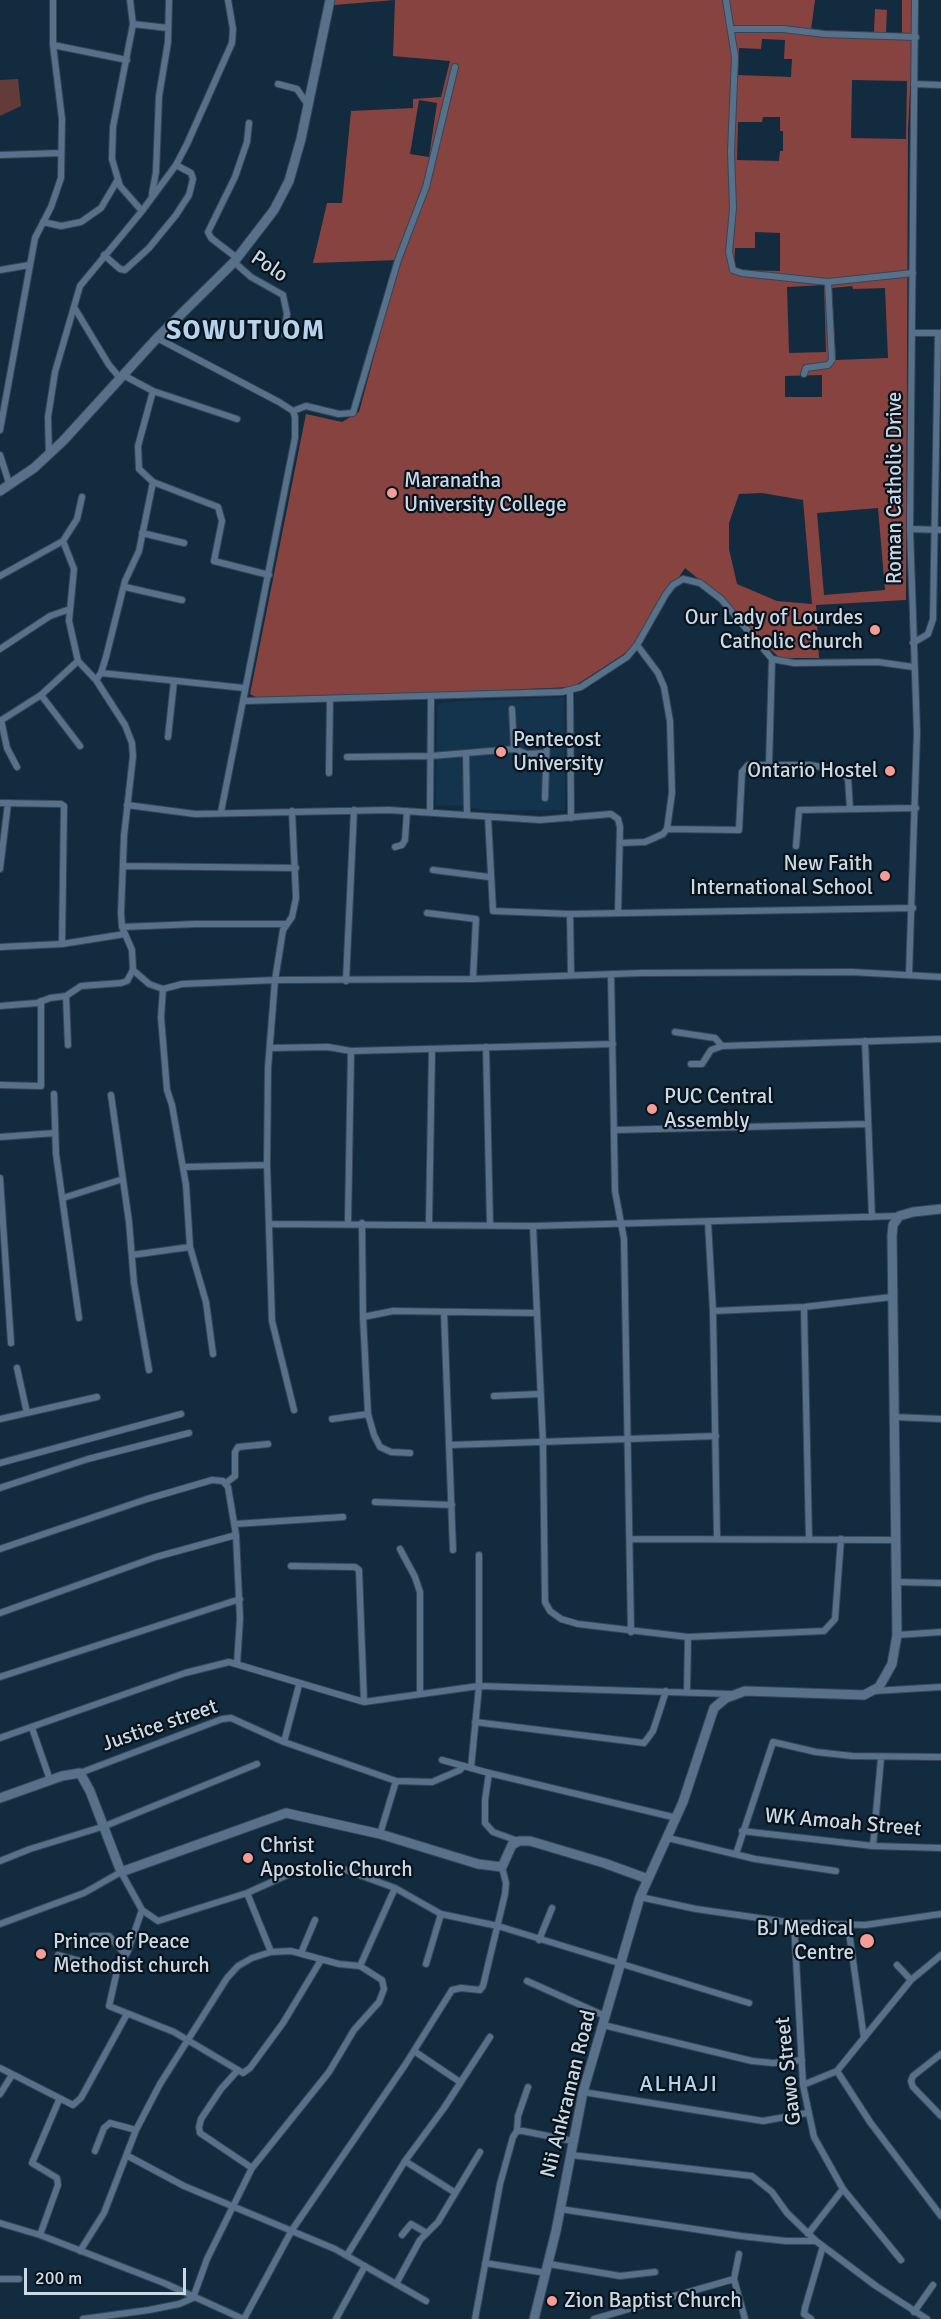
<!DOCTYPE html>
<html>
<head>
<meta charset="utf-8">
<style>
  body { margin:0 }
  #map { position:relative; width:941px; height:2319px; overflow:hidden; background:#122b3f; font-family:Signika,sans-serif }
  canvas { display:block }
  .scale { position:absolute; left:24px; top:2268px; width:162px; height:27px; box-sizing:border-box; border:3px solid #cbd9e7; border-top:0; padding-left:8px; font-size:18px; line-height:21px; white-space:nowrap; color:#cbd9e7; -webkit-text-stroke:4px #08131c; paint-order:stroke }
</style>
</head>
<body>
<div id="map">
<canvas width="941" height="2319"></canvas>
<div class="scale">200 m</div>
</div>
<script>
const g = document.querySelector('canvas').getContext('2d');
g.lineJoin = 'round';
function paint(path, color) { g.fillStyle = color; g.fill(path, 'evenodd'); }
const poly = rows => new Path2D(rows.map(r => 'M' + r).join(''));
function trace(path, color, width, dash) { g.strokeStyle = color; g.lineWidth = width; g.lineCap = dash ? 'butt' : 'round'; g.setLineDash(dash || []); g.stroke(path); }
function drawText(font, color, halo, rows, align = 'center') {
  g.font = font + ' Signika,sans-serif'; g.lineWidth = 4.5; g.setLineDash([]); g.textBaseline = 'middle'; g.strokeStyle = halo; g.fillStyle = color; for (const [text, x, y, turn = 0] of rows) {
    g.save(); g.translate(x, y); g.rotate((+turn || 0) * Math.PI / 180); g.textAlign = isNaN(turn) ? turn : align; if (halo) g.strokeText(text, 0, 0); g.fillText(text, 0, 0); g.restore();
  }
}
const built = poly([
  [564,697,565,810,482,810,467,806,436,805,437,706,443,702]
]);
const green = poly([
  [18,79,21,106,0,116,0,80]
]);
const forest = poly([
  [335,0,815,0,811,30,874,32,875,9,887,10,886,33,902,34,902,0,912,0,913,32,908,129,906,600,816,605,819,658,780,658,747,628,724,600,685,568,630,650,573,687,262,700,250,694,306,414,342,422,359,412,400,260,313,263,327,203,342,203,351,111,413,108,413,99,441,97,450,61,393,56,395,0,334,5],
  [762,39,785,40,784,59,792,59,791,77,738,75,739,48,761,49],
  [852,80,907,81,906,139,851,138],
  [419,100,437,103,429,157,410,154],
  [763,117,780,117,780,131,783,131,783,151,780,151,779,161,737,160,738,122,762,122],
  [755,232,780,233,780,271,734,270,735,248,755,248],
  [824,285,826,352,789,353,787,287],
  [852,286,853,289,885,288,888,358,836,360,832,288],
  [822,375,822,397,785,397,785,376],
  [762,493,803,500,812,604,777,601,737,584,729,549,729,523,739,494],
  [878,508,885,590,824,595,817,513]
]);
const street = poly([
  [130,0,133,24,113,127,112,159,120,186,142,211],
  [726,0,735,57,731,152,733,208,729,252,733,270,742,273,828,282,913,273],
  [133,24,168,28],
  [732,29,783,29,825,34,916,37],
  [53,45,127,60],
  [278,84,297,89,308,105],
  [914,84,941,85],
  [0,155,61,153],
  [152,194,156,172,159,96,168,42,169,0],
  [43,222,61,226,81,222,101,208,117,181],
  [104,255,120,269,125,270,149,248,176,215,189,195,193,179,191,173,176,165],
  [237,258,211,238,208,232,235,177,247,142,249,123],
  [234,262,251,277,283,295,287,314,284,334],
  [0,270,29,265],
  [74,307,109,365,120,378],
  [912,333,941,333],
  [157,338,279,402,293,411,295,417,295,438,221,812],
  [804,374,806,368,828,365,832,360,828,282],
  [123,375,153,391,237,419],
  [153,391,138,446,139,469,153,482,218,507,222,521,214,561,269,575],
  [293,411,306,406,339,414,353,413,398,260,426,187,455,67],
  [0,430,35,238,51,207,61,178,62,119,53,45,53,0],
  [0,455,10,486],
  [49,455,48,417,55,372,80,286,142,211,176,165,187,144,232,43,233,29,228,0],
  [910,529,941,530],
  [142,533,184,543],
  [0,576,63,541,77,519,82,497],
  [125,587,182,600],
  [913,643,928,634,933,619,938,333],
  [0,649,50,616,70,609],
  [101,673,244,688],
  [96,680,101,673,106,657,125,581,139,551,153,482],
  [570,690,571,818],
  [41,695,80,746],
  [243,701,562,692,581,687,627,657,637,645,666,594,673,585,683,579,700,583,721,599,772,659,794,663,878,662,913,667],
  [512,709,514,749],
  [1,720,7,748,17,767],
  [0,721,41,695,78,661],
  [168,737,174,681],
  [466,753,467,815],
  [347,757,431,756,514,749,527,754,545,753],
  [769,765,772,659],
  [329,773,330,699],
  [545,798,547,737],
  [0,803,61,804,64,806,62,944],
  [127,805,195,814,389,810,540,820,611,814,618,819,620,827,618,913],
  [292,811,296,898,292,917,283,930,275,980,268,1068,267,1165,272,1321,294,1410],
  [430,812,431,696],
  [488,817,493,911,570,914,913,908],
  [667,829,739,830,742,772,748,765,810,765,837,770,848,778,850,809],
  [620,843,645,842,663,834,667,829,672,793,670,721,664,687,658,673,637,645],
  [796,846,799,810,916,808],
  [395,847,402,845,405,840,407,811],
  [123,866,296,868],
  [0,869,8,803],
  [433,870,489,877],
  [427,913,476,919,473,979],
  [570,914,571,974],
  [122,927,196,924,286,924],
  [0,947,62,944,125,934],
  [133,970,149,984,163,989],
  [611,974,615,1191,624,1239,631,1632],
  [909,975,917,732,910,529,915,0],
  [346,981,354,810],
  [66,996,68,1045],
  [0,1006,37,1003,50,998,66,996,81,986,121,983,127,981,133,970,132,950,122,927,121,913,124,836,133,756,132,743,125,725,96,680,78,661,69,621,74,569,63,541],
  [675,1032,715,1038,722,1046],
  [865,1041,872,1217],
  [486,1047,490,1225],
  [270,1048,328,1047,351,1051],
  [691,1064,702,1064,711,1050,722,1046,941,1039],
  [0,1085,41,1086,41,1001],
  [54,1094,56,1154,79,1318],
  [111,1095,129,1222,134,1283,149,1370],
  [615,1130,867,1124],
  [0,1137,55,1133],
  [183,1167,267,1165],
  [0,1178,11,1343],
  [63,1198,123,1179],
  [348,1222,351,1051,613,1044],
  [708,1222,713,1311,717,1537],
  [362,1223,363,1317],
  [429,1223,432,1049],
  [269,1224,533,1226,899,1216],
  [533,1226,543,1443,545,1602,550,1611,561,1619,578,1624,688,1637,824,1631,835,1619,841,1539],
  [132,1255,190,1247],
  [804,1307,809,1539],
  [713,1311,804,1307,892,1297],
  [444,1312,453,1550],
  [213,1354,206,1302,190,1247,186,1185,172,1105,167,1090,161,1017,163,989,182,984,275,980,473,979,643,973,852,972,941,977],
  [17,1368,27,1413],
  [494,1396,540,1394],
  [894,1417,941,1419],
  [0,1419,97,1397],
  [332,1419,368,1414],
  [450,1445,716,1436],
  [410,1453,391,1452,380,1447,374,1435,368,1414,363,1317,393,1311,536,1313],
  [0,1463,181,1414],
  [226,1483,235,1476,235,1452,238,1447,268,1444],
  [0,1488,88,1459,189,1433],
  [375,1502,452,1505],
  [235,1524,343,1517],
  [630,1539,895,1540],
  [0,1549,147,1499,212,1480,223,1481,228,1487,236,1535,240,1619,237,1664],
  [400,1549,415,1577,420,1592,420,1694],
  [291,1566,355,1567,359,1570,364,1702],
  [896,1582,941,1583],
  [0,1613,156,1557,236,1535],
  [897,1635,941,1632],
  [0,1677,240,1599],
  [874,1691,941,1687],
  [687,1692,688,1637],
  [475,1722,644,1743,653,1731,666,1691],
  [32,1728,50,1780],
  [0,1738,185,1673,229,1662,364,1702,479,1686,731,1694],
  [284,1742,299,1685],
  [442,1760,489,1773,485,1800,485,1823,493,1832,518,1841],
  [471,1768,479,1686,479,1555],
  [80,1773,222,1719,231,1718,284,1742,396,1781,432,1782,460,1770,464,1766],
  [489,1773,677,1818],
  [742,1831,873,1846,941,1848],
  [380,1834,396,1781],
  [668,1838,755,1859,836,1871],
  [873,1846,881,1758],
  [736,1854,773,1742,816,1752,852,1756,941,1757],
  [0,1861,30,1849,105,1826,257,1764],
  [247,1893,271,1952],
  [640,1897,696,1909,794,1923,865,1925,941,1914],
  [142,1910,128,1951,117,1971,109,2006,174,2032,243,2073,250,2068,283,2023,321,1960],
  [794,1923,803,2085,814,2137,843,2189,901,2260],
  [0,1924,84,1893,121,1872,142,1910,158,1921,247,1893,294,1872,330,1867,343,1869,395,1888,441,1914,498,1926,749,2003],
  [848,1925,864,2038],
  [92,1936,109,1936,125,1954],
  [539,1940,552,1908],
  [301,1953,315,1920],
  [58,1955,117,1971],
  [426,1964,441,1914],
  [897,1965,911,1980],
  [360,1966,395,1888],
  [527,1981,605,2016],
  [603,2025,752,2061,773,2063,802,2060],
  [414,2051,460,2082],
  [941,2054,913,2076,911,2081,913,2087,941,2116],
  [0,2068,73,2105,81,2098,127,2014],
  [238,2070,221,2089,201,2119,199,2127,200,2133,252,2168],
  [837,2071,870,2122,941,2216],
  [803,2085,837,2071,911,1980,941,1955],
  [583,2092,763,2121,807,2113],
  [0,2094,12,2075],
  [517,2131,518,2116,528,2087],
  [95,2151,104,2128,110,2123,136,2130],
  [128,2156,184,2186,335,2249,426,2301],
  [405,2161,454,2192],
  [560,2209,741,2236,786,2241,816,2241,787,2213,772,2192,752,2176,571,2155],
  [0,2223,40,2235,164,2283,243,2319],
  [808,2234,843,2189],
  [40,2235,58,2185,57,2178,32,2163,59,2100],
  [402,2235,411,2224,425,2232],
  [816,2241,876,2286,927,2319],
  [80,2251,104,2213,136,2130,160,2084,227,1978,238,1966,252,1958,271,1952,291,1951,339,1964,360,1966,382,1980,384,1989,379,2002,354,2030,329,2072,252,2168,207,2259,193,2298,179,2304,149,2310,83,2319],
  [347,2255,405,2161,444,2108,490,2037],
  [485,2263,546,2273],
  [549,2264,620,2276,655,2272],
  [0,2279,19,2279],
  [734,2279,745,2319],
  [396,2284,420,2240,438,2222,480,2152],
  [914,2312,933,2285],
  [244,2319,292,2230,405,2065,452,1990,461,1988,480,1990,483,1986,505,1894,506,1883,502,1867],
  [336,2319,365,2266],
  [475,2319,500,2184,513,2137,517,2131,523,2131,573,2141],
  [594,2319,734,2279,739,2254],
  [811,2319,804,2314,805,2308,823,2246]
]);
const secondary = poly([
  [0,491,34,468,63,441,157,338,234,262,274,210,289,181,301,139,330,0],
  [0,1798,62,1776,80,1773,90,1791,121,1872,286,1813,380,1834,478,1864,502,1867,512,1845,519,1841,530,1841,604,1863,648,1879],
  [534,2319,556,2231,583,2092,593,2058,640,1897,683,1802,714,1708,726,1698,745,1691,864,1695,879,1687,892,1664,897,1635,892,1236,893,1225,899,1216,913,1212,941,1209]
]);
const markers = [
  [392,493,6,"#f59c96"],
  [875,630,6,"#f59c96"],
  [501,752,6,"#f59c96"],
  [890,771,6,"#f59c96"],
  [885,876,6,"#f59c96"],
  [652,1109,6,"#f59c96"],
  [248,1858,6,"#f59c96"],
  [867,1941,8,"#f59c96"],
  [41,1954,6,"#f59c96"],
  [552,2301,6,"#f59c96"]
];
const streetNames = [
  ["Polo",269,267,34],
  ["Roman Catholic Drive",895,488,-90],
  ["Justice street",160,1726,-19],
  ["WK Amoah Street",843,1823,5],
  ["Gawo Street",789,2071,-96],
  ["Nii Ankraman Road",569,2094,-76]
];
const poiNames = [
  ["Maranatha",404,481],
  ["University College",404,505],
  ["Our Lady of Lourdes",863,618,"right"],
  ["Catholic Church",863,642,"right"],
  ["Pentecost",513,740],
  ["University",513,764],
  ["Ontario Hostel",878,771,"right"],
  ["New Faith",873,864,"right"],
  ["International School",873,888,"right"],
  ["PUC Central",664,1097],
  ["Assembly",664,1121],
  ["Christ",260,1846],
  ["Apostolic Church",260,1870],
  ["BJ Medical",854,1929,"right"],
  ["Centre",854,1953,"right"],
  ["Prince of Peace",53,1942],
  ["Methodist church",53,1966],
  ["Zion Baptist Church",564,2301]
];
const neighbourhoodNames = [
  ["ALHAJI",679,2085]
];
const districtNames = [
  ["SOWUTUOM",246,332]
];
paint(built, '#14344d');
paint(green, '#633b38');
paint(forest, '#874340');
trace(street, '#354657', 8);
trace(secondary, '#354657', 11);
trace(street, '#567189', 6);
trace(secondary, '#567189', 9);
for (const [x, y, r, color] of markers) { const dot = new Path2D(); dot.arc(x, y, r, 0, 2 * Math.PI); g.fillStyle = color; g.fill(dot); trace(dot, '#08131c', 2); }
drawText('21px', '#cbd9e7', '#08131c', streetNames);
drawText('21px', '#cbd9e7', '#08131c', poiNames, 'left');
g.letterSpacing = '1.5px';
drawText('22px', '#b5d3ed', '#08131c', neighbourhoodNames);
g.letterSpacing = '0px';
g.letterSpacing = '1.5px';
drawText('bold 27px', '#b5d3ed', '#08131c', districtNames);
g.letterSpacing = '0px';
</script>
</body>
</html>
